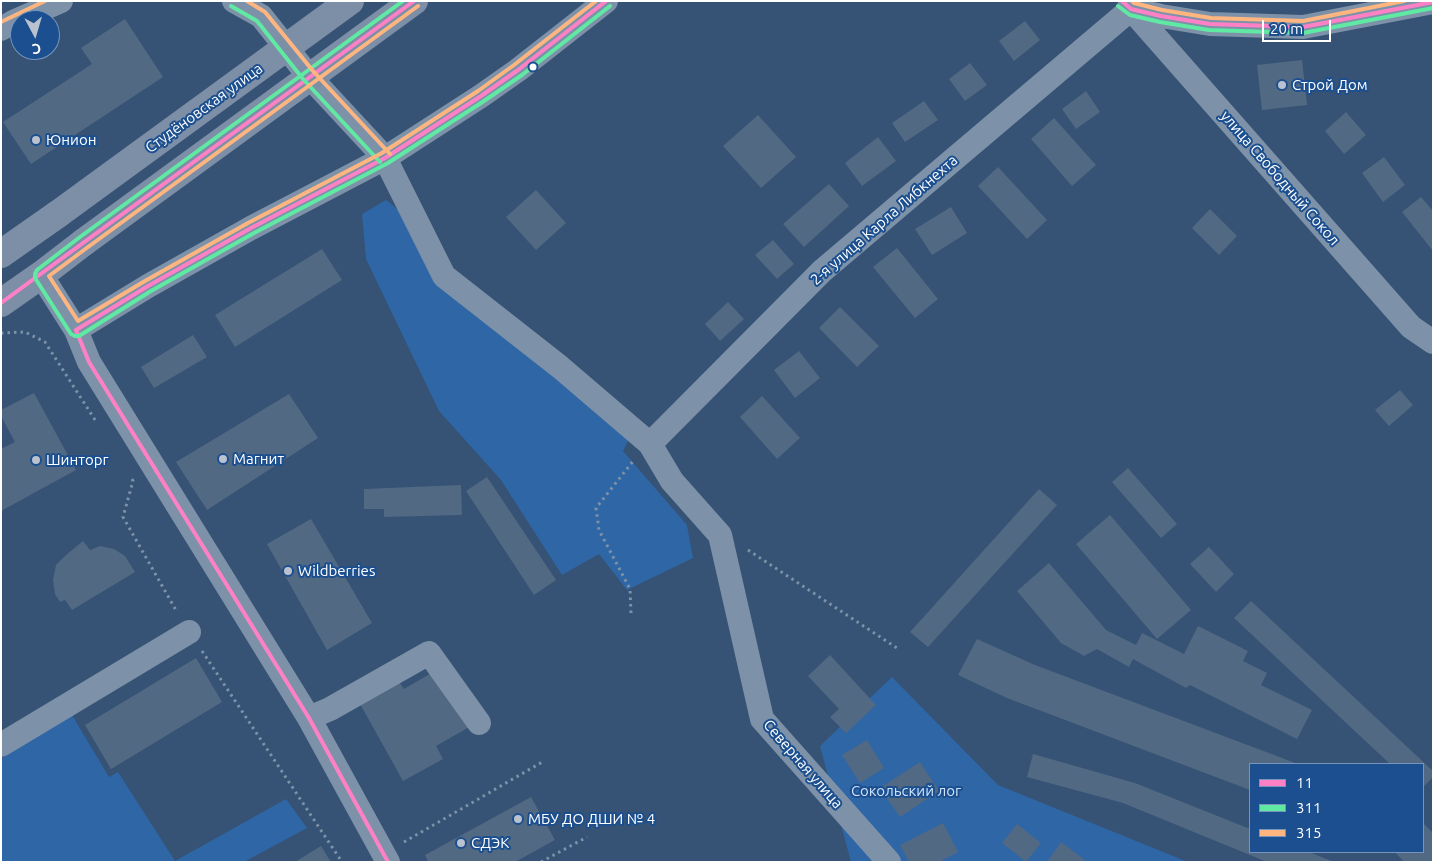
<!DOCTYPE html>
<html>
<head>
<meta charset="utf-8">
<style>
  body { margin:0 }
  #map { position:relative; width:1434px; height:863px; overflow:hidden; background:#365274; font-family:Ubuntu,sans-serif }
  canvas { display:block }
  .frame { position:absolute; inset:0; border:2px solid #fff; pointer-events:none }
  .legend { position:absolute; left:1249px; top:763px; width:175px; height:90px; box-sizing:border-box; background:#1b4f8f; border:1px solid #7695bc; margin:0; padding:6px 9px; list-style:none; font-size:15px; color:#fff }
  .legend li { display:flex; align-items:center; gap:10px; height:25px }
  .legend b { width:25px; border:1px solid #7695bc }
  .north { position:absolute; left:10px; top:10px; width:50px; height:50px; box-sizing:border-box; background:#1b4f8f; border:1px solid #7695bc; border-radius:50%; rotate:174deg; font-size:14px; font-weight:700; line-height:20px; text-align:center; color:#fff }
  .north::after { content:''; display:block; margin:auto; width:18px; height:22px; background:#b9c2ce; clip-path:polygon(50% 0,100% 100%,50% 72%,0 100%) }
  .scale { position:absolute; left:1262px; top:20px; width:69px; height:22px; box-sizing:border-box; border:2px solid #fff; border-top:0; padding-left:6px; font-size:15px; line-height:18px; white-space:nowrap; color:#fff; -webkit-text-stroke:4px #1b4f8f; paint-order:stroke }
</style>
</head>
<body>
<div id="map">
<canvas width="1434" height="863"></canvas>
<div class="frame"></div>
<ul class="legend">
<li><b style="height:6px;background:#ff80c5"></b>11</li>
<li><b style="height:6px;background:#60e9a3"></b>311</li>
<li><b style="height:6px;background:#ffb580"></b>315</li>
</ul>
<div class="north">С</div>
<div class="scale">20 m</div>
</div>
<script>
const g = document.querySelector('canvas').getContext('2d');
g.lineJoin = 'round';
function paint(path, color) { g.fillStyle = color; g.fill(path, 'evenodd'); }
const poly = rows => new Path2D(rows.map(r => 'M' + r).join(''));
function trace(path, color, width, dash) { g.strokeStyle = color; g.lineWidth = width; g.lineCap = dash ? 'butt' : 'round'; g.setLineDash(dash || []); g.stroke(path); }
function drawText(font, color, halo, rows, align = 'center') {
  g.font = font + ' Ubuntu,sans-serif'; g.lineWidth = 4; g.setLineDash([]); g.textBaseline = 'middle'; g.strokeStyle = halo; g.fillStyle = color; for (const [text, x, y, turn = 0] of rows) {
    g.save(); g.translate(x, y); g.rotate((+turn || 0) * Math.PI / 180); g.textAlign = isNaN(turn) ? turn : align; if (halo) g.strokeText(text, 0, 0); g.fillText(text, 0, 0); g.restore();
  }
}
const green = poly([
  [386,200,400,211,438,283,630,437,623,451,687,525,693,558,627,590,599,554,562,575,501,480,439,411,366,259,362,214],
  [892,677,998,785,1188,862,851,862,820,746],
  [72,715,109,777,118,772,175,861,286,799,307,828,244,862,1,862,1,759]
]);
const building = poly([
  [125,19,163,77,31,164,3,122,92,64,81,48],
  [1025,21,1040,40,1014,61,999,41],
  [1302,60,1307,105,1262,110,1257,65],
  [970,63,987,85,965,101,949,79],
  [1086,91,1100,112,1076,129,1062,109],
  [924,101,938,120,905,142,892,123],
  [1346,112,1366,135,1344,154,1325,131],
  [758,115,796,157,761,188,723,146],
  [1054,118,1096,165,1072,186,1031,139],
  [878,137,896,161,862,186,845,163],
  [1384,157,1405,185,1383,202,1362,173],
  [998,167,1047,220,1027,239,978,186],
  [829,184,849,206,804,247,783,224],
  [536,190,566,223,536,250,506,217],
  [1421,197,1433,211,1433,251,1402,212],
  [951,207,967,233,932,255,915,229],
  [1210,209,1237,236,1219,255,1192,228],
  [773,240,794,264,777,279,755,255],
  [897,248,938,299,915,318,873,267],
  [322,249,342,280,235,347,215,315],
  [728,302,744,319,720,341,705,324],
  [840,307,879,346,857,367,819,328],
  [193,335,207,357,154,388,141,367],
  [799,351,820,378,795,398,774,370],
  [1400,390,1413,405,1389,426,1375,410],
  [34,393,76,470,1,511,1,449,15,442,1,416,1,410],
  [289,394,318,438,207,510,176,462],
  [762,396,800,438,777,459,740,417],
  [1128,468,1177,524,1161,538,1112,482],
  [487,477,556,580,534,595,466,491],
  [461,485,462,515,384,517,384,509,364,509,364,489],
  [1039,489,1057,505,928,647,910,632],
  [1110,515,1191,610,1157,639,1076,544],
  [311,519,372,623,327,650,267,544],
  [83,541,90,550,100,546,114,549,125,556,135,572,72,610,65,600,60,602,55,594,53,580,56,565,66,555],
  [1209,547,1234,574,1216,592,1190,564],
  [1049,563,1106,630,1136,645,1142,633,1184,654,1198,626,1248,651,1243,661,1267,673,1261,685,1312,710,1297,739,1190,685,1186,688,1133,659,1129,667,1097,649,1084,656,1061,643,1017,591],
  [1251,601,1433,771,1433,777,1423,787,1423,764,1390,764,1234,618],
  [977,639,1035,665,1298,764,1250,764,1250,790,1007,698,958,675],
  [830,655,876,705,846,733,830,717,839,709,808,676],
  [196,658,222,702,111,769,85,725],
  [438,669,471,726,436,746,443,759,403,781,359,702,398,680,404,689],
  [867,740,884,768,860,783,842,755],
  [1033,754,1135,783,1250,829,1250,852,1309,852,1334,862,1267,862,1123,803,1027,777],
  [920,762,939,791,900,817,880,788],
  [531,797,555,840,515,862,428,862,425,855],
  [943,823,958,852,939,862,909,862,900,845],
  [1423,823,1433,833,1433,862,1404,862,1395,852,1423,852],
  [1017,824,1041,843,1026,862,1002,843],
  [1061,842,1085,860,1084,862,1047,862],
  [321,846,331,862,295,862]
]);
const path = poly([
  [1,333,25,332,45,342,97,423],
  [132,479,133,481,123,517,177,612],
  [748,550,900,650],
  [631,613,630,589,599,530,596,508,634,460],
  [202,651,342,862],
  [404,842,544,761],
  [541,862,587,837]
]);
const minor = poly([
  [234,1,261,16,308,75,385,158,444,276,560,367,650,444,672,481,720,535,762,719,889,862],
  [1129,7,1131,9,1161,16,1210,24,1303,27,1433,2],
  [1,29,13,22,61,1],
  [41,275,76,330,89,362,309,718,388,862],
  [76,330,148,286,251,228,385,158,481,96,518,70,606,1],
  [650,444,822,271,1131,9,1411,327,1433,342],
  [309,718,330,709,429,653,479,723],
  [1,745,189,632]
]);
const major = poly([
  [1,254,58,214],
  [1,303,41,275,84,242]
]);
const majorBridge = poly([
  [58,214,350,1],
  [84,242,414,1]
]);
const bus1 = poly([
  [1122,1,1131,9,1161,16,1210,24,1303,27,1433,2],
  [1,303,414,1],
  [76,330,148,286,251,228,385,158,481,96,518,70,606,1],
  [76,330,89,362,309,718,388,862]
]);
const bus2 = poly([
  [403,1,80,237,37,270,35,274,35,278,71,334,75,336,79,336,151,291,254,233,388,163,484,101,522,75,610,6],
  [231,6,257,21,303,79,380,162],
  [1118,6,1130,15,1160,22,1209,30,1303,33,1433,8]
]);
const bus3 = poly([
  [247,1,265,12,313,71,390,154],
  [1132,1,1134,3,1162,10,1211,18,1303,21,1404,1],
  [418,6,88,247,49,276,78,321,145,281,248,223,382,153,478,91,514,65,596,1],
  [1,22,45,1]
]);
const markers = [
  [533,67,4.5,"#fff"],
  [1282,85,5,"#b9c2ce"],
  [36,140,5,"#b9c2ce"],
  [223,459,5,"#b9c2ce"],
  [36,460,5,"#b9c2ce"],
  [288,571,5,"#b9c2ce"],
  [518,819,5,"#b9c2ce"],
  [461,843,5,"#b9c2ce"]
];
const poiNames = [
  ["Строй Дом",1292,85],
  ["Юнион",46,140],
  ["Магнит",233,459],
  ["Шинторг",46,460],
  ["Wildberries",298,571],
  ["МБУ ДО ДШИ № 4",528,819],
  ["СДЭК",471,843]
];
const streetNames = [
  ["Студёновская улица",204,108,-36],
  ["улица Свободный Сокол",1280,178,49],
  ["2-я улица Карла Либкнехта",884,220,-41],
  ["Северная улица",803,764,49]
];
const parkNames = [
  ["Сокольский лог",906,791]
];
paint(green, '#2f66a5');
paint(building, '#526984');
trace(path, '#7d92a8', 3, [2.5, 4]);
trace(minor, '#7d92a8', 24);
trace(major, '#7d8ea7', 28);
trace(majorBridge, '#7d8ea7', 28);
trace(bus1, '#ff80c5', 4);
trace(bus2, '#60e9a3', 4);
trace(bus3, '#ffb580', 4);
for (const [x, y, r, color] of markers) { const dot = new Path2D(); dot.arc(x, y, r, 0, 2 * Math.PI); g.fillStyle = color; g.fill(dot); trace(dot, '#1b4f8f', 2); }
drawText('15px', '#fff', '#1b4f8f', poiNames, 'left');
drawText('15px', '#fff', '#1b4f8f', streetNames);
drawText('15px', '#cfe3fa', '#1b4f8f', parkNames);
</script>
</body>
</html>
